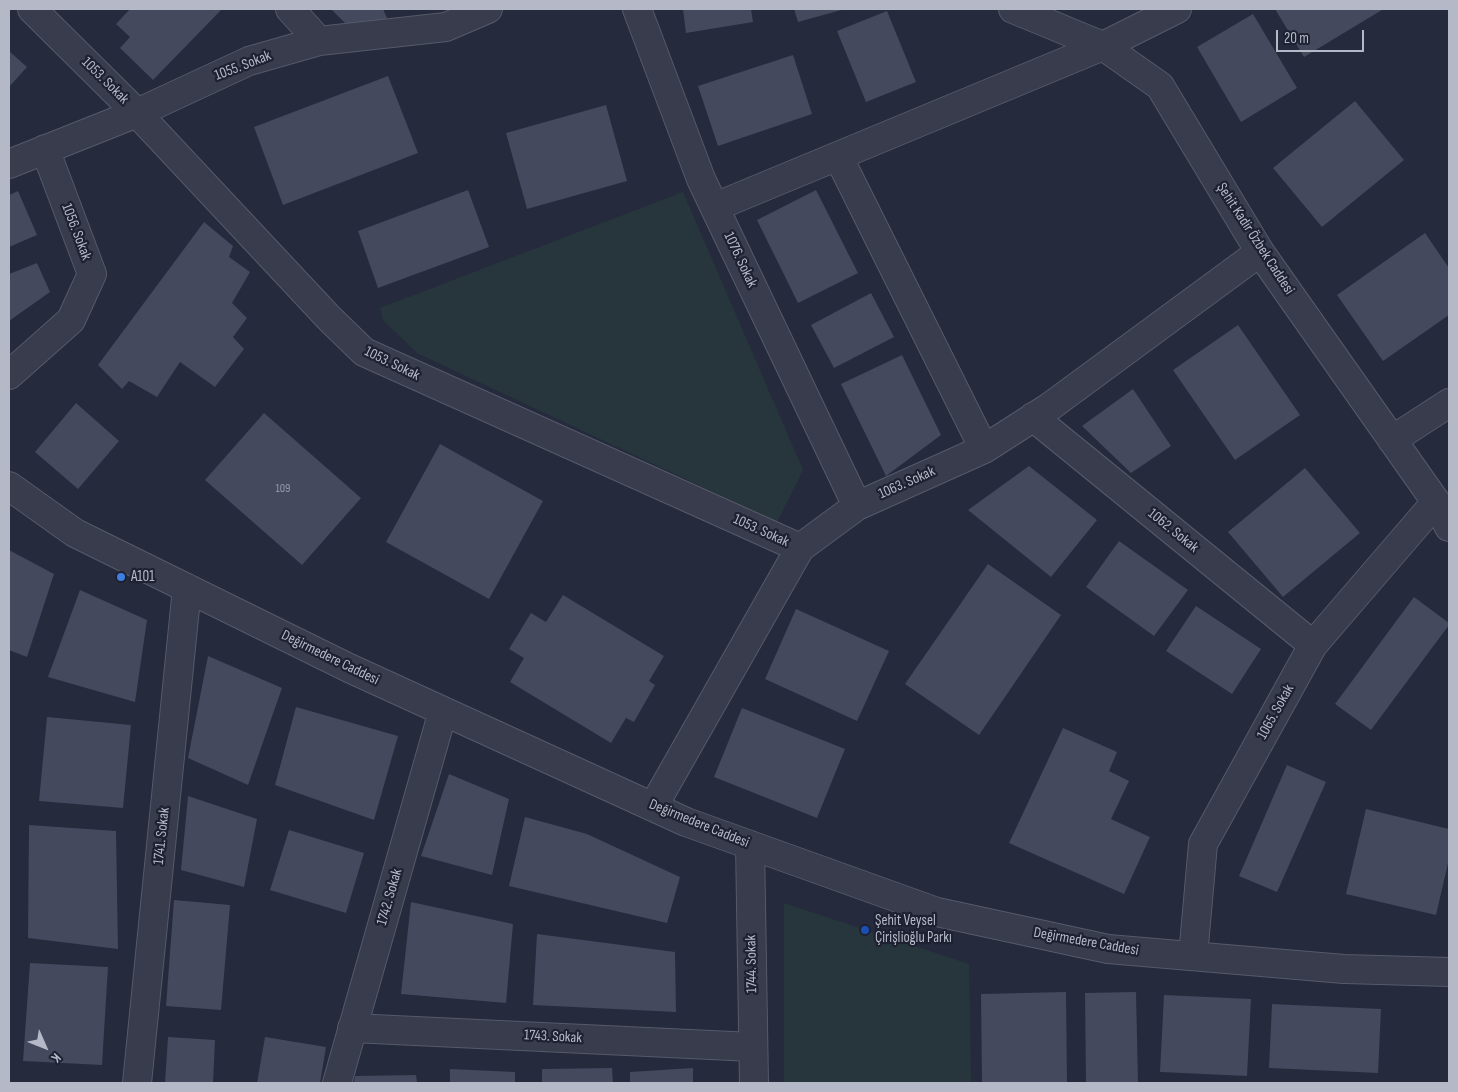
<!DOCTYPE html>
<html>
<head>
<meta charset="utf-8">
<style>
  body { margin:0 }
  #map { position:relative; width:1458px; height:1092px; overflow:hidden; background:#252a3c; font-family:"Sofia Sans Condensed",sans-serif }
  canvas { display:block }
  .frame { position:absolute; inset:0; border:10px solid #b4b8c7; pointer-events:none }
  .north { position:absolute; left:20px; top:1022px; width:50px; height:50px; -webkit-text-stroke:4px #1d2131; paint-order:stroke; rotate:134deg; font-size:14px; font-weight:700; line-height:20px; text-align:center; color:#b4b8c7 }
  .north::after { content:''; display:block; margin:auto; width:18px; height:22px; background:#b4b8c7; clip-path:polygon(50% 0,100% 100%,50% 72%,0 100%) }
  .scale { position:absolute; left:1276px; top:30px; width:88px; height:22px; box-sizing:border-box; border:2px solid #b4b8c7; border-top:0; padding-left:6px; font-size:15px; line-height:18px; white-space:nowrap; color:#b4b8c7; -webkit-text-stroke:4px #1d2131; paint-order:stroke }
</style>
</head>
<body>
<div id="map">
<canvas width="1458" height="1092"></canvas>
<div class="frame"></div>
<div class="north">K</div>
<div class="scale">20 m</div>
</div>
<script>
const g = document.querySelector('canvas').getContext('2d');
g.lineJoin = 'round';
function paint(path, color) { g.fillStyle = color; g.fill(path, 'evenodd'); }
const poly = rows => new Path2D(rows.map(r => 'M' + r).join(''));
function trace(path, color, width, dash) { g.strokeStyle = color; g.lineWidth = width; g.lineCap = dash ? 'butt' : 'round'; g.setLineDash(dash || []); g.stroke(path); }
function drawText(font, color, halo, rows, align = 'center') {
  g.font = font + ' "Sofia Sans Condensed",sans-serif'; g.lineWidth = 4.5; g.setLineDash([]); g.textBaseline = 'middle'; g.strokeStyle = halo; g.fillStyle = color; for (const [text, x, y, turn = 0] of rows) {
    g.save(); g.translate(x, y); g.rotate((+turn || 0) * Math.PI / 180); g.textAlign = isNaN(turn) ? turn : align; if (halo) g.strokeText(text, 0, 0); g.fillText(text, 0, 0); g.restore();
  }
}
const green = poly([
  [683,192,803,470,777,522,417,353,383,320,380,308],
  [784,903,969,964,971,1083,784,1083]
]);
const building = poly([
  [130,9,222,9,153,80,120,48,130,37,116,24],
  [331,9,383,9,387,18,355,33],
  [683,9,751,9,753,22,686,33],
  [794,9,845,9,798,22],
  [1275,9,1381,9,1382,10,1304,57],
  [887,11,916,82,866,102,837,31],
  [1253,14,1297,88,1241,122,1197,47],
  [9,51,27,67,9,87],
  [793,55,812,114,718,146,698,86],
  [388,76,418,153,283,205,254,127],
  [1355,101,1404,160,1322,227,1273,168],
  [606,105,627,181,527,209,506,133],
  [468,190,489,247,378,288,358,231],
  [816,190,858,273,798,303,757,220],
  [18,191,37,235,9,247,9,195],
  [204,222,233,246,229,257,250,272,232,303,247,318,233,337,244,349,215,387,180,362,157,397,129,381,122,389,98,365],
  [1425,233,1449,268,1449,315,1383,361,1337,295],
  [37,263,50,292,9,321,9,274],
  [871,293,894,337,834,368,811,325],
  [1238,325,1300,415,1235,460,1173,370],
  [902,355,941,435,886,476,841,384],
  [1133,389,1171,446,1131,473,1082,426],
  [76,403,119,441,78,489,35,452],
  [264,413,361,498,302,565,205,480],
  [440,444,543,501,489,599,386,542],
  [1029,466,1097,520,1051,577,968,510],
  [1305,468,1360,533,1283,597,1228,532],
  [1119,541,1188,590,1154,636,1086,587],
  [9,550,54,574,27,657,9,650],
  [988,564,1061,615,979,735,905,684],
  [80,590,147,620,135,702,48,677],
  [563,595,664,656,649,681,655,685,634,722,626,718,611,743,510,682,524,658,509,649,531,613,546,622],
  [1414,597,1449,623,1449,625,1371,730,1335,704],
  [1196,606,1261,649,1232,694,1166,651],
  [796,609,889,651,857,721,765,679],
  [208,656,282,688,248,785,188,758],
  [296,707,398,736,374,820,275,785],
  [742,708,845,749,817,818,714,777],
  [47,717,131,725,123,808,39,801],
  [1063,728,1117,752,1109,771,1129,781,1111,819,1150,837,1124,894,1009,843],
  [1287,765,1326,782,1277,892,1239,876],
  [449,774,509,799,492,875,421,856],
  [188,796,257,819,244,887,181,870],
  [1366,809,1449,829,1449,859,1436,915,1346,894],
  [525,817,587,834,680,877,667,923,509,886],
  [29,825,116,831,118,949,28,938],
  [289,830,364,853,346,913,270,890],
  [174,900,230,905,221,1010,166,1006],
  [411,902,513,924,506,1003,401,994],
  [537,934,675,952,676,1012,533,1005],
  [30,963,108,967,102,1065,23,1061],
  [1066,992,1067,1083,982,1083,981,994],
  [1136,992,1138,1083,1086,1083,1085,993],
  [1164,995,1251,999,1247,1076,1160,1072],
  [1272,1004,1381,1009,1378,1073,1269,1068],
  [168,1037,215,1040,213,1083,165,1083],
  [265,1037,326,1047,320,1083,257,1083],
  [612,1068,613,1083,542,1083,542,1069],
  [693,1068,693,1083,630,1083,630,1072],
  [450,1069,515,1072,515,1083,450,1083],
  [416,1075,417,1083,354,1083,355,1076]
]);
const minor = poly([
  [32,9,137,113,329,318,364,352,800,548],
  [290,9,319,41],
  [637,9,701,179,857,506],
  [1013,9,1103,46,1160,86,1260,252,1436,502,1449,527],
  [838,156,984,449],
  [9,164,137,113,249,61,319,41,446,27,488,9],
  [715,207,1103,46,1177,9],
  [9,375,71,320,92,274,45,149],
  [1033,417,1313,645],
  [1392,440,1449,403],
  [9,486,75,533,349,668,686,822,937,912,1108,949,1344,969,1449,972],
  [653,807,800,548,857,506,984,449,1048,408,1260,252],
  [750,845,754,1083],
  [1193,956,1203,844,1313,645,1436,502],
  [352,1028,753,1047],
  [137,1083,187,588],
  [337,1083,443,711]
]);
const markers = [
  [121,577,5,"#3f7fe0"],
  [865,930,5,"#1a4fb4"]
];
const numberNames = [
  ["109",283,489]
];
const streetNames = [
  ["1055. Sokak",243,66,-21],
  ["1053. Sokak",105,81,45],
  ["1056. Sokak",76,232,69],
  ["Şehit Kadir Özbek Caddesi",1255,239,57],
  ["1076. Sokak",740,260,65],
  ["1053. Sokak",392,364,26],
  ["1063. Sokak",907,483,-24],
  ["1053. Sokak",761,531,24],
  ["1062. Sokak",1173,531,39],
  ["Değirmedere Caddesi",330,658,26],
  ["1065. Sokak",1276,712,-61],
  ["Değirmedere Caddesi",699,824,22],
  ["1741. Sokak",162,836,-84],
  ["1742. Sokak",390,897,-74],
  ["Değirmedere Caddesi",1086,942,10],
  ["1744. Sokak",752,964,-91],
  ["1743. Sokak",553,1037,3]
];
const poiNames = [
  ["A101",131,577],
  ["Şehit Veysel",875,921],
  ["Çirişlioğlu Parkı",875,938]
];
paint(green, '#27363d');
paint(building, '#44495d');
trace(minor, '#565a6a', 30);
trace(minor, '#383c4c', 28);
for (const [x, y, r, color] of markers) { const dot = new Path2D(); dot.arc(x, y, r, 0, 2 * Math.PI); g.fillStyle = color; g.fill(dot); trace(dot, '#1d2131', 2); }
drawText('12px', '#989cac', null, numberNames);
drawText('15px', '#b4b8c7', '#1d2131', streetNames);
drawText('15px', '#b4b8c7', '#1d2131', poiNames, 'left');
</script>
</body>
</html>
